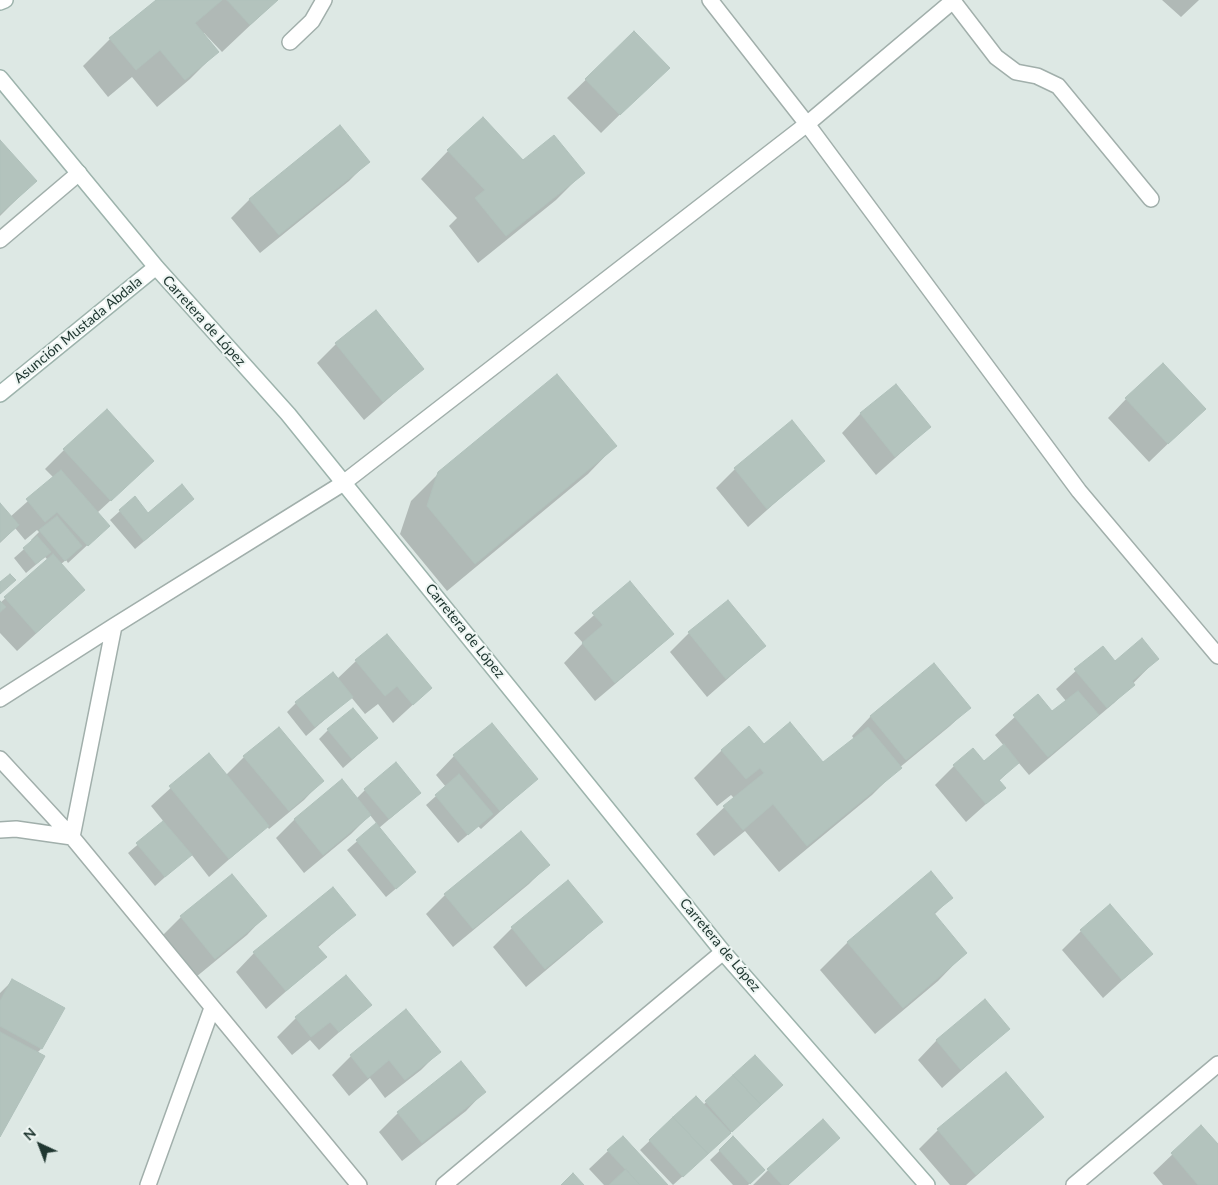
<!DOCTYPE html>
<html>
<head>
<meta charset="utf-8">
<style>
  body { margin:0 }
  #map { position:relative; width:1218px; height:1185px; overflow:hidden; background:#dde8e4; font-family:Lato,sans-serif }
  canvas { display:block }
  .north { position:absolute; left:15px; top:1120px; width:50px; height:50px; -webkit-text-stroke:4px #edf5f2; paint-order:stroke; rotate:317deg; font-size:14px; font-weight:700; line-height:20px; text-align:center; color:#203731 }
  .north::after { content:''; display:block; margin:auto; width:18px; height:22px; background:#203731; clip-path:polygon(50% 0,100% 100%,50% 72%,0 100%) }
</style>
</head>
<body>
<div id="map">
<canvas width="1218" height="1185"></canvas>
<div class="north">N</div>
</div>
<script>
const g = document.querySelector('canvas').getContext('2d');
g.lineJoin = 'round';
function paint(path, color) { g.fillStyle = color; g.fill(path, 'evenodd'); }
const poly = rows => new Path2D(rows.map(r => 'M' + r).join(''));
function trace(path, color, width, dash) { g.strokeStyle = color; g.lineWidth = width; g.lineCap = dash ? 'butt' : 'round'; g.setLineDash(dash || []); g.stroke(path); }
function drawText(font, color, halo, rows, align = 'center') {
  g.font = font + ' Lato,sans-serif'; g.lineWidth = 4; g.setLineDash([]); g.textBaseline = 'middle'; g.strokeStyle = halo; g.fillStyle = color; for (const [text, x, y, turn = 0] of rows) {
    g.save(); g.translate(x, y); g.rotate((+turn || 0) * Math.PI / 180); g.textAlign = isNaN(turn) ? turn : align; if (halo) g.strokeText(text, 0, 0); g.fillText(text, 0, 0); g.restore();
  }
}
const shadow = poly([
  [158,0,277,0,222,52,204,33,203,34,217,52,190,79,157,107,132,77,108,97,83,66,110,39],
  [1162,0,1199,0,1181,17],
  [634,33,649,86,601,133,567,98],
  [0,141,35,181,0,216],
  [448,151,523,161,583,173,556,200,478,263,449,226,457,218,421,179],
  [368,162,349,181,260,253,231,218,250,199],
  [336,344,422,369,364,420,317,363],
  [896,385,930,427,876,475,842,433,860,414],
  [1126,399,1204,409,1149,462,1108,418],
  [615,446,588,474,447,591,400,534,411,501,439,473],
  [64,450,153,461,97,513,108,526,68,563,66,560,61,564,84,590,17,651,0,633,0,603,48,560,45,557,26,573,14,558,32,542,31,540,39,532,37,530,25,540,15,528,0,543,0,505,10,517,54,478,45,469],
  [823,460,748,527,716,488,735,469],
  [183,508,135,549,110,520,120,511,148,514],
  [630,583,672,634,653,652,595,701,564,663,583,643,574,633],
  [689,633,765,646,707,697,670,652],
  [1102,647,1115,663,1157,659,1114,703,1029,775,1018,762,999,781,1004,788,966,822,935,785,954,766,983,763,1004,746,995,735,1038,696,1052,713,1066,701,1056,689],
  [356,661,431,688,393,723,378,704,365,714,351,697,306,736,287,712,296,703,337,679],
  [934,665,969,708,950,726,899,768,872,795,779,872,745,831,714,856,696,834,734,798,731,795,717,806,694,778,722,750,763,746,823,764,854,739,852,736,870,717],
  [328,730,377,738,343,768,319,739],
  [208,754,226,775,244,757,322,781,304,800,269,829,267,826,209,877,191,854,155,886,128,853,164,822,151,806],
  [454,756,536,779,481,829,478,826,458,843,426,805,446,787,436,775],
  [365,790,420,793,379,828,405,881,386,897,347,850,377,824,370,815,351,834,304,873,276,838,294,820,356,799],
  [521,833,548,865,529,884,453,947,426,914,445,895],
  [232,875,265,916,247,935,196,977,162,936,181,917],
  [951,898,934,915,965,953,938,981,875,1034,820,970,848,942],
  [355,914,317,948,325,957,266,1009,236,972,254,953],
  [601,922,582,940,526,987,493,947,512,928],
  [1081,931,1151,954,1103,998,1062,950],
  [12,981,41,1049,37,1053,0,1134,0,993],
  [985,1001,1008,1029,942,1088,918,1060,936,1041],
  [370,1005,319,1050,310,1040,292,1055,277,1037,296,1018],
  [406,1010,439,1052,421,1070,385,1098,370,1078,349,1096,332,1075,351,1056],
  [755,1057,772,1095,673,1185,640,1150,696,1097,703,1105],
  [461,1063,484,1092,466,1111,402,1161,379,1132,398,1113],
  [1043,1117,966,1185,950,1185,919,1149,938,1130],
  [1201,1127,1218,1146,1218,1185,1163,1185,1153,1173],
  [733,1138,763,1170,748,1185,733,1185,710,1160],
  [838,1138,788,1185,753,1185,768,1170],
  [608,1151,666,1185,604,1185,589,1169]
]);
const building = poly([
  [156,0,222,0,195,23,219,52,185,80,160,50,136,70,109,38,156,0],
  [227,0,278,0,250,25,227,0],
  [634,31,670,68,620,115,585,79,634,31],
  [483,117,523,160,554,135,585,173,506,236,475,198,485,190,447,150,483,117],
  [340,125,370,162,279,235,249,199,340,125],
  [0,140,37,181,0,214,0,140],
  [376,310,424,369,383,402,335,343,376,310],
  [1163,363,1206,409,1168,444,1125,398,1163,363],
  [557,374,617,446,475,564,427,506,438,472,557,374],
  [896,384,931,427,895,457,860,413,896,384],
  [107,409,154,461,111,501,63,449,107,409],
  [792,420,825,461,767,509,734,468,792,420],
  [61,470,110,526,88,546,57,512,45,522,26,499,61,470],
  [182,484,194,499,144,541,119,510,135,496,148,513,182,484],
  [0,503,19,525,0,542,0,503],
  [57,516,82,546,65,561,39,530,57,516],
  [37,536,51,552,36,564,23,548,37,536],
  [53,554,85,590,36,633,4,597,53,554],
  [10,574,16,580,0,594,0,582,10,574],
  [630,581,674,634,615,683,582,643,603,625,592,613,630,581],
  [728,600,766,646,726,679,688,632,728,600],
  [0,601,6,607,0,612,0,601],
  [387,634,432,688,413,705,397,686,385,696,355,660,387,634],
  [1142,638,1159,659,1132,681,1135,685,1107,708,1074,669,1103,646,1115,661,1142,638],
  [934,663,971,708,906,760,870,716,934,663],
  [333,672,353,697,315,727,295,702,333,672],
  [1078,691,1099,715,1048,757,1013,715,1038,694,1052,711,1078,691],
  [353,708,378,738,352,759,327,729,353,708],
  [790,722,823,762,868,727,902,768,807,846,773,804,743,830,723,806,764,773,760,768,746,779,721,750,749,726,764,744,790,722],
  [492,723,538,779,500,811,453,755,492,723],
  [279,727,324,781,289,811,243,756,279,727],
  [1004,744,1019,763,999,780,1006,788,986,804,953,765,973,748,984,761,1004,744],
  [209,753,269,826,229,859,169,786,209,753],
  [396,762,421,793,389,819,364,789,396,762],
  [459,774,493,814,468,835,435,795,459,774],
  [342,779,371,815,323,855,294,819,342,779],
  [163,821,192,855,165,877,136,843,163,821],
  [376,823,416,872,396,889,356,840,376,823],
  [521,831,550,865,473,929,444,894,521,831],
  [931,871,953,898,934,913,967,953,903,1008,847,942,931,871],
  [232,874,267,916,215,959,180,916,232,874],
  [568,880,603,922,545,969,511,927,568,880],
  [333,887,356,915,317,946,327,957,286,991,253,952,333,887],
  [1110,904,1153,954,1122,980,1080,930,1110,904],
  [346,975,372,1005,339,1032,330,1022,311,1037,295,1017,346,975],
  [12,979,65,1008,42,1049,0,1026,0,1001,12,979],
  [985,999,1010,1029,961,1070,936,1040,985,999],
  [406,1009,441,1052,405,1080,389,1060,368,1078,350,1055,406,1009],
  [0,1032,45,1056,0,1137,0,1032],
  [755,1055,783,1085,761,1105,733,1075,755,1055],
  [461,1061,486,1092,422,1143,397,1112,461,1061],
  [1006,1072,1044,1117,976,1175,937,1129,1006,1072],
  [733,1075,761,1105,732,1132,705,1101,733,1075],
  [696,1096,731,1133,708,1154,673,1117,696,1096],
  [673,1117,708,1154,683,1177,649,1140,673,1117],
  [823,1119,840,1138,788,1185,782,1185,767,1169,823,1119],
  [1201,1125,1218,1144,1218,1185,1198,1185,1171,1153,1201,1125],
  [623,1136,668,1185,640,1185,607,1150,623,1136],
  [733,1136,765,1170,750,1184,719,1150,733,1136],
  [626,1169,640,1185,609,1185,626,1169],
  [573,1173,584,1185,561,1185,573,1173]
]);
const lane = poly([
  [953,1,996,57,1016,72,1037,76,1058,86,1151,199],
  [290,42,312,21,324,0]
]);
const street = poly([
  [710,0,807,124,1079,491,1218,656],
  [0,240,79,173],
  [0,699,114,626,342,484,807,124,954,0],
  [0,759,72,837,359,1185],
  [0,830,16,829,72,837,114,626],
  [148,1185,212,1008],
  [444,1185,723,952],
  [1074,1185,1218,1064]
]);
const secondary = poly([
  [0,2,5,0],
  [0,78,156,267,288,414,723,952,927,1185],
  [0,394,156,267]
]);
const streetNames = [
  ["Carretera de López",204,321,48],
  ["Asunción Mustada Abdala",78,330,-39],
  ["Carretera de López",465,631,51],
  ["Carretera de López",720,945,50]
];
paint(shadow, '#0003');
paint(building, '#b3c3bd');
trace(building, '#b0c1bb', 1);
trace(lane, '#a1afab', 18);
trace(street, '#a1afab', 18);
trace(secondary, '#9db3ac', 18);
trace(lane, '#fff', 15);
trace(street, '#fff', 15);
trace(secondary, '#fff', 15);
drawText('14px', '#203731', '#edf5f2', streetNames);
</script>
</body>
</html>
